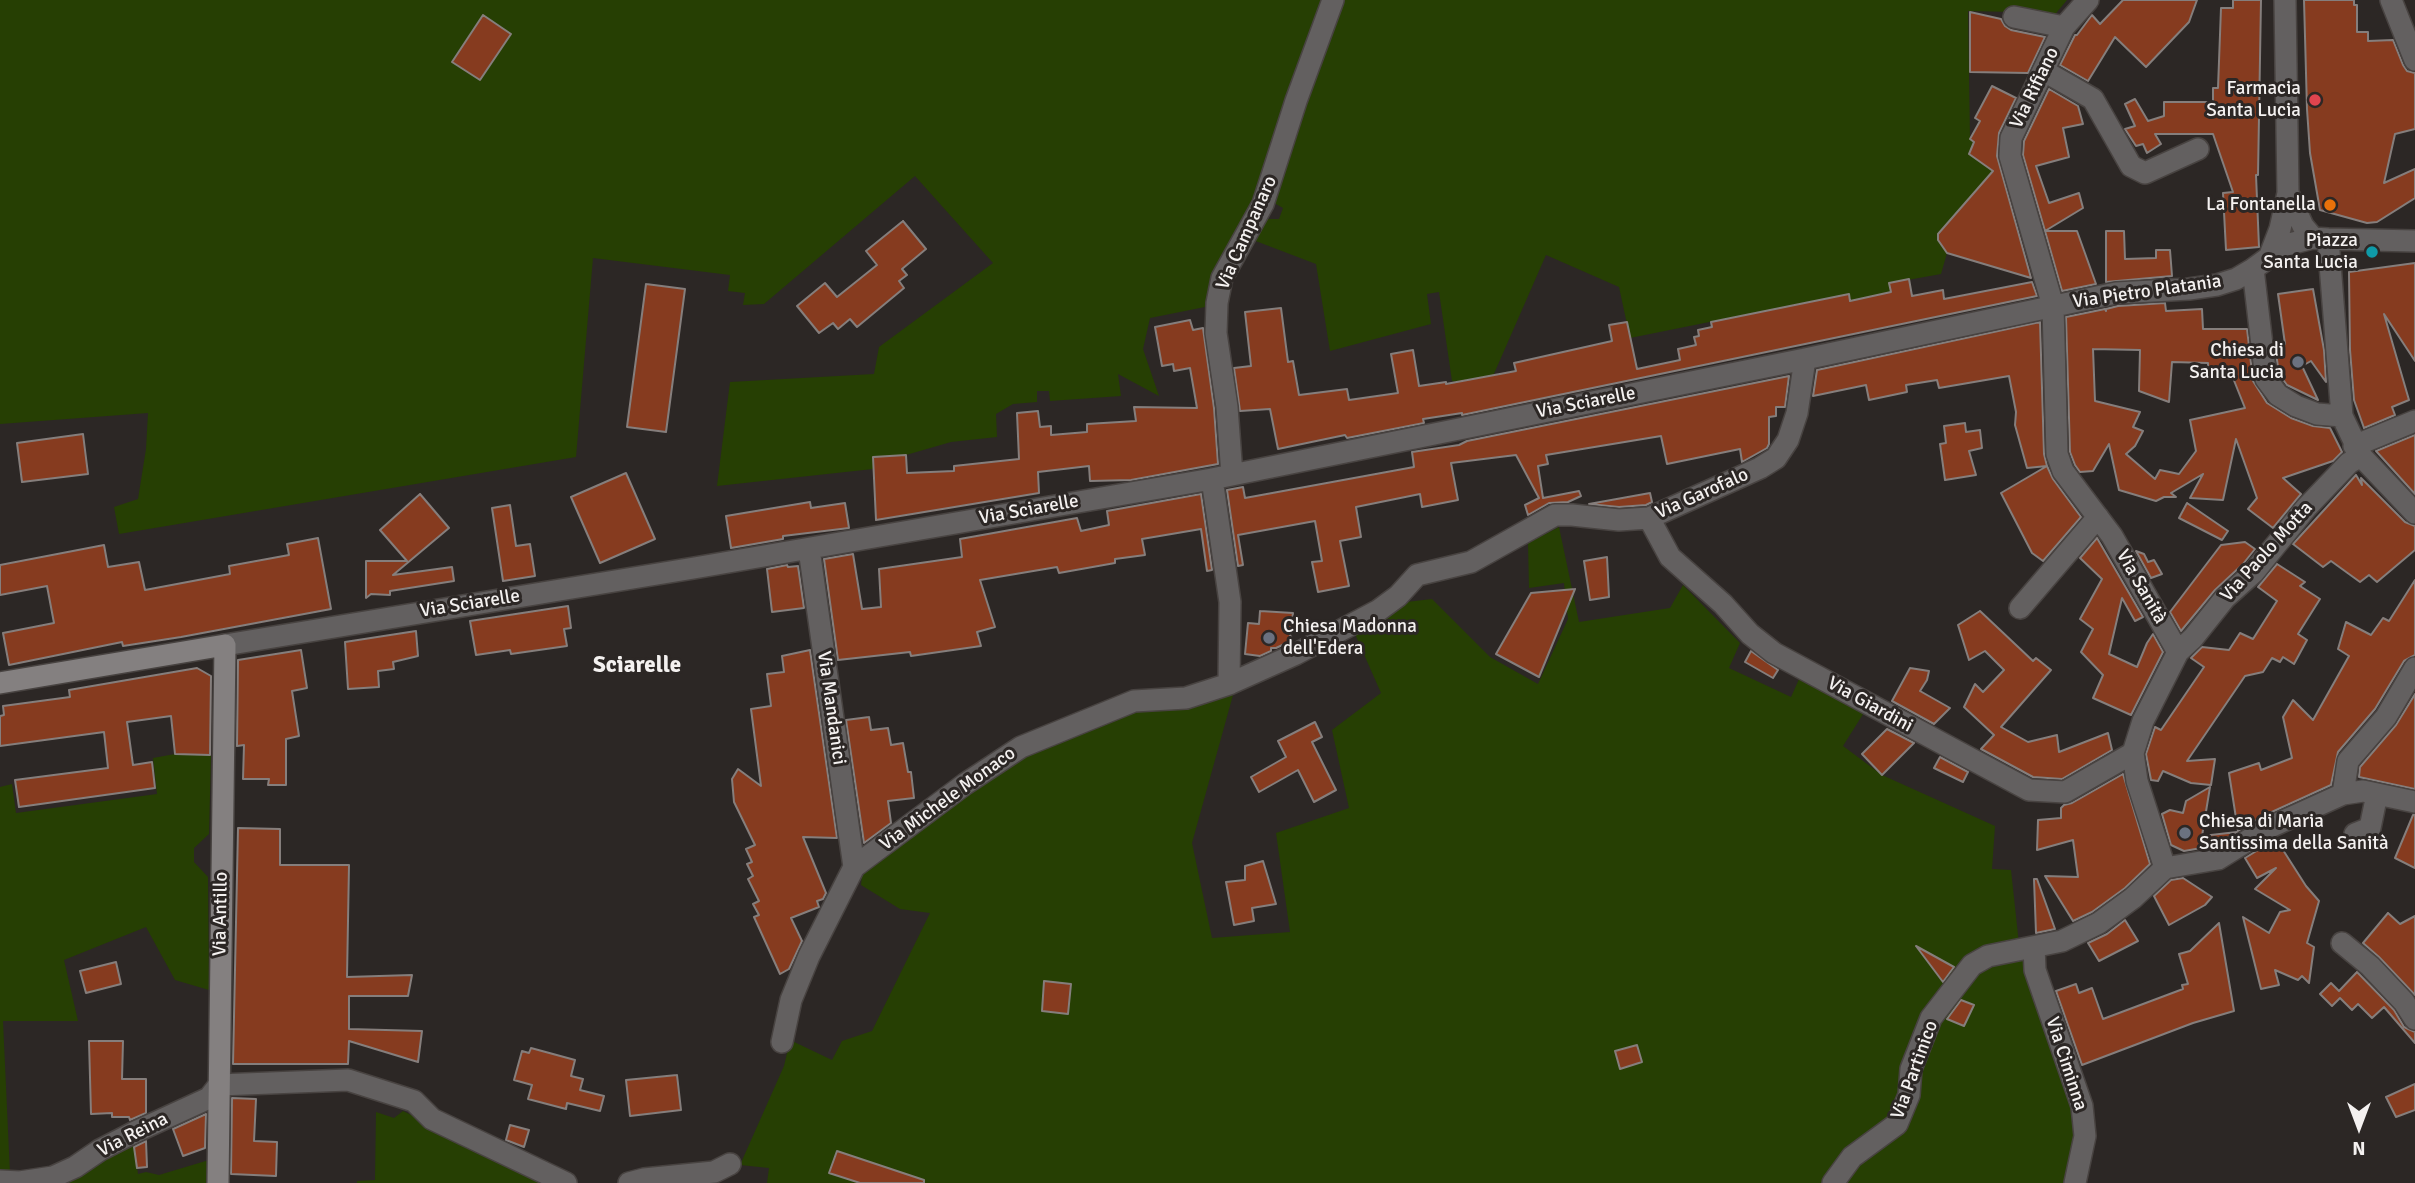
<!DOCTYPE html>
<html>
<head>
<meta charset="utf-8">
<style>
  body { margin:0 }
  #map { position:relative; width:2415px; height:1183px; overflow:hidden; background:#2c2725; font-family:Signika,sans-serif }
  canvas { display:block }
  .north { position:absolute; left:2324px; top:1092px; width:70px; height:70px; -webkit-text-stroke:5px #2c2725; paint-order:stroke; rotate:180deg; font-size:19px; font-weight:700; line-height:28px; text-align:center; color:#f4f1f0 }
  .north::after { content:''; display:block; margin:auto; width:24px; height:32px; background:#f4f1f0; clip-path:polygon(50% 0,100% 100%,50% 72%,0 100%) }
</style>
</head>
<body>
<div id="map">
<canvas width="2415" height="1183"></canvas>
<div class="north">N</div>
</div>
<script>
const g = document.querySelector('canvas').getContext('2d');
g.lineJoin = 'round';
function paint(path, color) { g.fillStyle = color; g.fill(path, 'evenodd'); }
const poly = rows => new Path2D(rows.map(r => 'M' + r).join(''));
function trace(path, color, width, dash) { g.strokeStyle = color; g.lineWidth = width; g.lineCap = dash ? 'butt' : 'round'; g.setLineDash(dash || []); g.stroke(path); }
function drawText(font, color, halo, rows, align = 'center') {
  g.font = font + ' Signika,sans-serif'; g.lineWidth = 6; g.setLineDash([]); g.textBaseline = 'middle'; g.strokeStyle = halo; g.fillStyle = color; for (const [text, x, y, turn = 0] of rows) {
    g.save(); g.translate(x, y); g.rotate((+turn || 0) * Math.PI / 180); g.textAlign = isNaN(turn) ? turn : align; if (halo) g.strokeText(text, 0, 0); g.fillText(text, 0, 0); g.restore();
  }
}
const green = poly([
  [0,0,1327,0,1258,204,1211,301,1205,307,1150,318,1143,349,1159,396,1118,374,1121,396,1050,401,1049,391,1037,391,1037,402,1013,404,996,414,997,437,951,442,906,455,873,457,873,469,717,486,730,382,874,374,879,347,993,263,915,176,764,304,743,305,745,293,728,291,730,275,593,258,576,457,119,534,114,507,138,499,146,449,148,413,0,424],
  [1337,0,2067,0,2052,18,2015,12,1968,11,1970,139,1974,142,1969,154,1985,165,1998,165,1938,234,1938,240,1947,253,1941,274,1902,281,1895,311,1851,304,1849,294,1816,301,1819,315,1797,304,1779,308,1782,322,1762,326,1759,312,1630,338,1619,287,1546,255,1493,376,1456,382,1452,381,1439,292,1427,294,1431,324,1330,351,1316,264,1253,240,1261,219,1279,219,1283,208,1269,200],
  [1559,527,1579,622,1670,608,1683,585,1740,643,1729,668,1791,697,1800,677,1865,711,1843,746,1882,775,1995,826,1992,869,2011,870,2019,944,1965,961,1895,1115,1825,1183,767,1183,769,1168,740,1165,784,1066,790,1040,832,1060,842,1041,872,1031,930,913,900,909,861,885,863,868,1023,752,1135,706,1187,704,1233,695,1192,843,1212,938,1290,932,1276,833,1349,808,1332,730,1381,693,1355,634,1398,603,1432,599,1490,657,1538,684,1568,619,1564,583,1529,588,1528,543],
  [175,754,211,755,209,834,194,848,194,862,208,877,209,990,175,980,146,927,64,960,78,1021,3,1021,10,1174,0,1174,0,787,12,784,16,813,157,794,153,758],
  [2025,957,2080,1131,2067,1183,1847,1183,1847,1178,1864,1156,1896,1134,1938,1018,1946,1018,1955,997,1988,964],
  [403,1111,552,1183,357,1183,357,1181,375,1180,376,1112,394,1118],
  [133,1140,138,1174,146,1172,159,1175,209,1160,209,1183,60,1183]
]);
const building = poly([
  [2123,0,2197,0,2189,22,2146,67,2115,37,2088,81,2060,65,2075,35,2077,35,2092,15,2100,24,2123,0],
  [2233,0,2261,0,2258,175,2256,175,2259,247,2226,250,2223,193,2233,192,2213,134,2155,134,2161,144,2147,153,2143,144,2136,146,2125,129,2135,126,2125,104,2135,99,2148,121,2164,116,2164,102,2213,102,2213,88,2218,88,2221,8,2233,8,2233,0],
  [2304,0,2354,0,2354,5,2357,5,2357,32,2368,32,2368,41,2393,40,2403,65,2407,71,2415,73,2415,129,2395,134,2384,183,2415,169,2415,198,2377,222,2367,223,2320,210,2310,153,2307,109,2304,0],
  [1970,12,2001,19,2005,26,2011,30,2045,37,2028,73,1970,72,1970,12],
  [483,15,511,34,480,80,452,62,483,15],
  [1992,86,2016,98,1999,133,1997,156,2031,278,1947,253,1938,240,1938,234,1993,171,1969,154,1974,142,1970,139,1980,121,1975,118,1992,86],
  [2049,89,2078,106,2083,124,2063,128,2069,157,2036,166,2049,203,2079,193,2083,208,2045,231,2023,155,2024,141,2049,89],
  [903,221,926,249,902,269,907,275,899,281,904,288,857,327,850,319,838,329,833,323,819,333,797,306,825,283,837,297,877,265,866,251,903,221],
  [2045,231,2077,231,2096,284,2062,291,2045,231],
  [2106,231,2124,231,2125,259,2156,258,2156,250,2170,250,2172,276,2106,282,2106,231],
  [2415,263,2415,361,2384,314,2409,400,2392,407,2395,415,2364,428,2354,400,2350,350,2349,272,2415,263],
  [1909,279,1912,296,1943,290,1944,299,2032,282,2037,296,1462,415,1462,413,1423,419,1424,423,1347,438,1345,435,1278,449,1270,409,1240,411,1234,368,1251,366,1245,312,1281,308,1288,362,1293,361,1299,395,1347,389,1349,400,1398,393,1391,354,1413,350,1419,386,1446,382,1446,384,1516,371,1514,363,1612,341,1609,325,1627,322,1637,369,1680,360,1678,349,1696,345,1694,337,1699,336,1698,330,1712,327,1711,322,1849,294,1850,301,1891,292,1889,283,1909,279],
  [646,284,685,289,666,432,627,427,646,284],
  [2313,289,2324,350,2326,382,2311,361,2302,366,2318,400,2287,385,2279,374,2275,346,2285,344,2278,294,2313,289],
  [2165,303,2166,311,2202,309,2203,329,2247,329,2253,381,2267,403,2291,418,2313,426,2330,428,2342,452,2333,461,2283,478,2301,494,2273,528,2248,509,2257,498,2236,439,2223,500,2190,498,2203,474,2171,493,2176,497,2164,497,2156,501,2119,490,2109,444,2093,471,2080,472,2075,465,2070,452,2066,317,2105,309,2106,311,2106,309,2118,306,2165,303],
  [2093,349,2140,350,2139,391,2169,402,2172,362,2208,363,2208,371,2231,373,2245,408,2190,420,2196,451,2179,474,2160,470,2155,479,2126,454,2135,446,2143,431,2133,427,2140,412,2095,401,2093,349],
  [1190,320,1193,330,1203,328,1214,408,1218,464,1131,480,1090,481,1089,466,1038,472,1039,493,876,520,873,457,906,455,907,473,954,471,954,466,1019,459,1017,413,1038,411,1040,427,1051,426,1051,435,1087,432,1087,424,1136,421,1134,407,1197,408,1190,368,1174,371,1173,364,1162,366,1155,327,1190,320],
  [2040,322,2044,454,2047,466,2027,468,2015,425,2016,412,2009,376,1939,388,1937,380,1906,385,1907,392,1869,400,1866,385,1813,396,1817,370,2040,322],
  [1789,376,1785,407,1776,407,1776,416,1769,417,1769,444,1767,448,1742,462,1740,449,1667,464,1661,436,1546,455,1548,464,1538,466,1543,498,1579,491,1581,496,1568,502,1549,503,1528,515,1525,505,1539,498,1516,455,1451,463,1458,500,1422,507,1420,494,1356,507,1361,537,1340,541,1349,586,1318,592,1312,562,1322,561,1315,521,1238,535,1243,565,1238,566,1227,490,1243,487,1245,498,1414,467,1412,452,1459,445,1467,441,1789,376],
  [1965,423,1966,432,1980,430,1982,448,1969,451,1976,475,1945,480,1940,444,1946,443,1944,426,1965,423],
  [83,434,88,474,22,482,17,443,83,434],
  [2415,435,2415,494,2376,451,2415,435],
  [2047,466,2053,479,2081,517,2043,561,2032,553,2001,493,2047,466],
  [626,473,655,539,600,563,571,497,626,473],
  [2356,475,2362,485,2361,478,2405,522,2415,526,2415,550,2377,582,2369,575,2360,582,2331,561,2323,567,2293,544,2356,475],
  [1650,493,1652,502,1646,505,1619,507,1589,504,1650,493],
  [420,494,449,528,393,575,452,567,454,581,390,591,390,595,371,594,366,598,366,561,407,561,380,530,420,494],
  [1201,494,1212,570,1207,571,1201,529,1142,539,1145,555,1115,559,1115,563,1059,573,1057,567,980,580,995,627,977,632,981,646,911,656,910,652,838,660,824,559,853,554,862,609,881,607,879,569,962,557,960,539,1077,518,1081,531,1109,525,1107,511,1201,494],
  [810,502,811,508,845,503,849,528,783,536,783,539,731,548,726,516,810,502],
  [2187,503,2228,531,2222,540,2179,518,2187,503],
  [510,505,516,546,530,544,535,576,503,581,492,508,510,505],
  [318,538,331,609,181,637,123,646,122,642,9,665,3,633,54,623,47,586,0,595,0,565,104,545,108,567,139,562,145,590,230,574,229,566,289,555,287,544,318,538],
  [2097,538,2143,617,2135,621,2122,598,2109,654,2137,667,2147,643,2153,634,2163,652,2131,715,2093,698,2103,675,2081,652,2093,629,2080,619,2102,579,2080,558,2097,538],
  [2245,542,2255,549,2243,564,2215,590,2181,631,2170,612,2221,545,2245,542],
  [2136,551,2144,554,2148,562,2154,560,2162,574,2151,578,2136,551],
  [1607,557,1609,597,1590,600,1584,561,1607,557],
  [2277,564,2305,582,2300,586,2320,599,2298,634,2307,640,2294,664,2283,657,2280,662,2272,658,2263,672,2245,676,2187,761,2215,759,2211,785,2191,783,2163,771,2158,781,2151,780,2146,754,2155,727,2161,730,2204,667,2191,658,2202,647,2229,650,2240,633,2253,639,2277,601,2258,587,2277,564],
  [787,565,788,567,798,566,804,608,772,612,767,569,787,565],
  [2415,580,2415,655,2404,661,2375,709,2338,752,2331,785,2263,816,2238,831,2229,773,2259,763,2261,770,2292,758,2283,717,2293,700,2313,720,2349,656,2338,649,2346,622,2371,635,2383,618,2389,621,2415,580],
  [1575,589,1539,677,1496,654,1531,593,1575,589],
  [568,606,571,628,564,629,567,646,511,654,510,650,476,655,470,621,568,606],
  [1260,611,1293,613,1290,635,1293,640,1276,648,1271,648,1271,651,1260,656,1245,654,1248,623,1259,624,1260,611],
  [1980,611,2033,661,2036,658,2051,670,2001,727,2028,742,2057,735,2059,752,2108,733,2112,750,2062,779,2033,777,1981,749,1994,735,1964,707,1975,684,1983,692,2004,670,1985,651,1969,660,1958,625,1980,611],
  [416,631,418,656,393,662,394,669,378,671,379,687,348,689,345,642,416,631],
  [301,650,307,688,292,691,299,736,286,739,286,785,268,785,269,779,243,779,244,745,237,746,238,660,301,650],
  [810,650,837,838,803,837,826,893,823,899,817,901,819,907,791,918,802,941,789,969,780,974,754,917,759,915,753,904,759,901,748,879,753,876,747,864,752,862,746,849,755,845,734,802,732,779,738,769,761,786,751,709,771,706,767,674,784,672,782,656,810,650],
  [1751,651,1778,670,1773,678,1745,662,1751,651],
  [197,668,211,676,210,755,175,754,171,716,127,722,133,765,152,762,155,788,19,807,15,780,108,768,104,732,0,746,0,716,4,715,3,706,70,697,69,690,197,668],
  [1910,668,1929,671,1927,680,1920,691,1950,708,1934,724,1892,701,1910,668],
  [2415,694,2415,789,2359,777,2360,767,2396,725,2415,694],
  [869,717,871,730,888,728,891,745,903,743,908,772,911,772,914,798,888,801,891,823,864,843,846,720,869,717],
  [1315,722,1322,737,1312,742,1336,790,1314,802,1298,770,1259,792,1251,777,1286,757,1278,741,1315,722],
  [1887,729,1914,743,1882,775,1862,754,1887,729],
  [1940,757,1968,772,1963,782,1934,768,1940,757],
  [2123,774,2150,864,2125,888,2092,912,2073,921,2045,876,2078,877,2073,840,2037,850,2038,820,2061,818,2061,808,2064,805,2072,803,2123,774],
  [2210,787,2202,836,2237,832,2213,846,2184,851,2171,845,2162,814,2170,810,2183,813,2186,801,2210,787],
  [2413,815,2415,815,2415,868,2395,858,2413,815],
  [238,828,280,829,280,865,349,865,347,977,412,975,408,996,349,996,349,1029,422,1031,418,1062,349,1041,348,1064,233,1064,238,828],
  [2276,839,2306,886,2319,901,2307,943,2314,947,2309,983,2302,976,2298,980,2275,970,2279,985,2261,989,2243,917,2269,933,2280,912,2290,910,2255,889,2276,868,2257,878,2245,858,2276,839],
  [1263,861,1276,904,1252,908,1254,921,1234,925,1226,882,1245,880,1245,866,1263,861],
  [2183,878,2212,897,2205,905,2169,925,2154,896,2171,880,2183,878],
  [2034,879,2037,879,2055,929,2036,933,2034,879],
  [2388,913,2400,924,2415,916,2415,995,2379,957,2363,943,2388,913],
  [2125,920,2138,941,2099,961,2088,943,2107,934,2125,920],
  [2219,923,2234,1011,2193,1023,2082,1065,2056,991,2076,984,2079,993,2092,988,2103,1019,2183,989,2182,985,2188,984,2179,954,2190,951,2219,923],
  [1916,946,1954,967,1943,982,1916,946],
  [116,962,121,984,86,993,80,971,116,962],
  [2357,972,2394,1010,2404,1027,2415,1032,2415,1043,2384,1007,2372,1018,2358,1004,2352,1010,2340,998,2332,1006,2320,994,2331,983,2339,991,2357,972],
  [1044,981,1071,984,1068,1014,1042,1011,1044,981],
  [1961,1000,1974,1005,1964,1026,1947,1019,1961,1000],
  [89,1041,123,1041,122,1079,146,1079,146,1113,130,1120,129,1117,112,1117,112,1113,91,1114,89,1041],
  [1637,1045,1642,1062,1620,1069,1615,1051,1637,1045],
  [531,1048,575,1060,571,1076,583,1079,580,1090,604,1096,600,1111,567,1103,566,1109,528,1099,532,1085,514,1080,522,1051,529,1053,531,1048],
  [677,1075,681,1110,630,1116,626,1080,677,1075],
  [2415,1084,2415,1110,2396,1117,2386,1097,2415,1084],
  [232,1098,256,1099,254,1141,277,1142,276,1176,231,1174,232,1098],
  [206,1114,205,1148,183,1156,173,1129,206,1114],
  [510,1125,529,1130,524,1147,506,1140,510,1125],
  [146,1141,147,1167,137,1168,134,1147,146,1141],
  [837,1151,924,1180,924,1183,860,1183,829,1173,837,1151]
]);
const street = poly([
  [2088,0,2064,27,2011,138,2010,156,2053,306,2057,454,2063,471,2112,536,2178,652],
  [2285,0,2288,193,2303,226,2313,238],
  [2391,0,2415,60],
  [2014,17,2064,27],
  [2044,71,2093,99,2131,166,2145,173,2198,149],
  [2328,239,2415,241],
  [2270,255,2280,229,2288,193],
  [2253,269,2266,379,2278,395,2296,406,2317,414,2342,416],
  [2354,446,2415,421],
  [1232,475,1227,407,1216,333,1217,303,1222,278,1263,204,1296,101,1333,0],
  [1649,518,1670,557,1723,604,1750,634,1774,653,2029,790,2065,792,2133,753],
  [809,549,854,867],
  [2020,608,2098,517],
  [225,645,694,568,1212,479,1805,359,2116,293,2189,289,2217,285,2236,279,2253,269,2286,245,2313,238,2328,239,2342,416,2361,456,2415,513],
  [1229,684,1296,654,1379,610,1398,596,1417,575,1471,562,1555,515,1572,515,1619,520,1649,518,1760,468,1776,458,1788,440,1797,413,1805,359],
  [2343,794,2348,761,2386,717,2415,668],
  [2355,834,2370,828,2377,794],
  [2165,868,2137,781,2133,753,2143,721,2178,652,2193,638,2225,598,2253,573,2306,508,2349,463,2361,456],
  [2165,868,2218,859,2268,828,2343,794,2363,791,2415,802],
  [2342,943,2370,966,2404,1002,2415,1019],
  [2034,947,2035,970,2082,1106,2085,1136,2075,1183],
  [782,1042,791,1000,809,956,854,867,965,784,1021,747,1134,701,1186,698,1229,684,1230,602,1212,479],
  [0,1181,20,1182,53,1177,75,1167,100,1150,133,1133,209,1098,219,1085,348,1080,414,1101,432,1119,566,1183],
  [629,1183,644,1179,714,1172,730,1164],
  [1833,1183,1852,1157,1897,1124,1909,1095,1911,1069,1931,1018,1972,965,1988,956,2062,941,2099,923,2133,898,2165,868]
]);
const secondary = poly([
  [0,683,225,645,218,1183]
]);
const markers = [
  [2315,100,7,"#e0444e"],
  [2330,205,7,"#e8710a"],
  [2372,252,7,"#0f9aa8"],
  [2298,362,7,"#6b7280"],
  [1269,638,7,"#6b7280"],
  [2185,833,7,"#6b7280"]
];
const streetNames = [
  ["Via Rifiano",2035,88,-64],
  ["Via Campanaro",1247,233,-66],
  ["Via Pietro Platania",2147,292,-8],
  ["Via Sciarelle",1586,403,-11],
  ["Via Garofalo",1702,494,-24],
  ["Via Sciarelle",1029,510,-10],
  ["Via Paolo Motta",2267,552,-48],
  ["Via Sanità",2141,587,60],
  ["Via Sciarelle",470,604,-9],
  ["Via Giardini",1870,705,29],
  ["Via Mandanici",831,708,82],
  ["Via Michele Monaco",948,799,-36],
  ["Via Antillo",221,914,-89],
  ["Via Ciminna",2066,1064,72],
  ["Via Partinico",1915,1070,-70],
  ["Via Reina",133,1135,-27]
];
const poiNames = [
  ["Farmacia",2301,89],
  ["Santa Lucia",2301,111],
  ["La Fontanella",2316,205],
  ["Piazza",2358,241],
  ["Santa Lucia",2358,263],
  ["Chiesa di",2284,351],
  ["Santa Lucia",2284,373],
  ["Chiesa Madonna",1283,627,"left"],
  ["dell'Edera",1283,649,"left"],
  ["Chiesa di Maria",2199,822,"left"],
  ["Santissima della Sanità",2199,844,"left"]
];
const quarterNames = [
  ["Sciarelle",637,666]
];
paint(green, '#263f03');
paint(building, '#863b1f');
trace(building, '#857e7c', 2);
trace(street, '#484341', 24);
trace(secondary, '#484341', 24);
trace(street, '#636060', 21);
trace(secondary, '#848080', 21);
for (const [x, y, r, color] of markers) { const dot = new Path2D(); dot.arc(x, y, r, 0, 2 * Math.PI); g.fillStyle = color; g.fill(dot); trace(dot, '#2c2725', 2.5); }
drawText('19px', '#f4f1f0', '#2c2725', streetNames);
drawText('19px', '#f4f1f0', '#2c2725', poiNames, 'right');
drawText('bold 23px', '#f4f1f0', '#2c2725', quarterNames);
</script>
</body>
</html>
